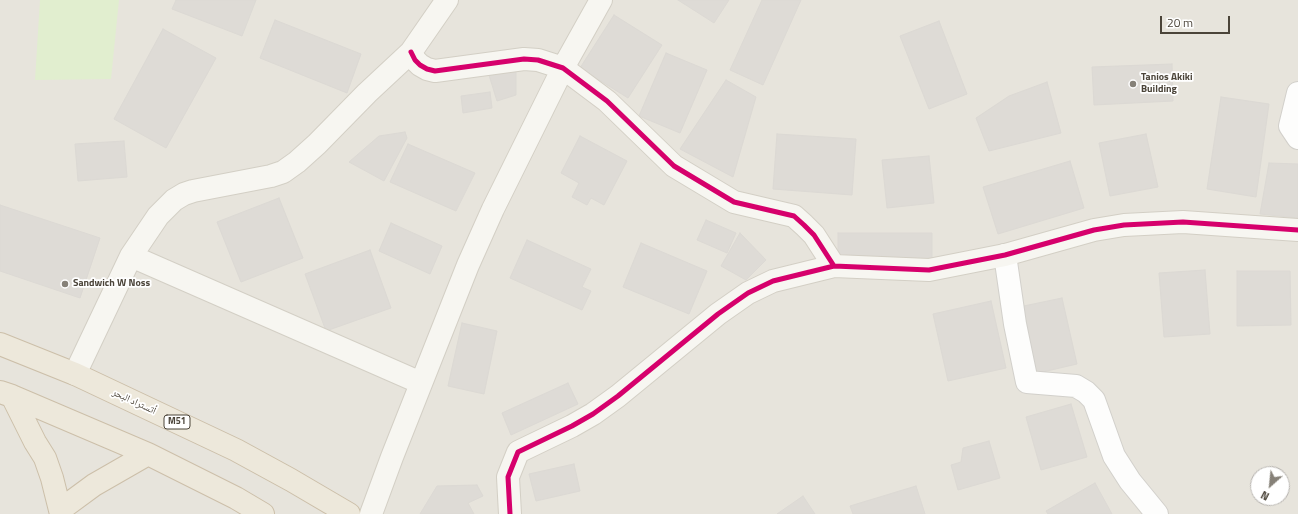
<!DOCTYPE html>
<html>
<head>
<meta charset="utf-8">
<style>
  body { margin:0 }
  #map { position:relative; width:1298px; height:514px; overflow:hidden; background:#f4f2ee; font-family:"Titillium Web",sans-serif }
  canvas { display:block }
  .north { position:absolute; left:1250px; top:466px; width:40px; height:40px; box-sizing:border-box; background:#fff; border:1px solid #b7b4b0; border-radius:50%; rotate:207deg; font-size:11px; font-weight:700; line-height:16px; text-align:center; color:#4b4439 }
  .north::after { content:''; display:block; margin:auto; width:14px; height:18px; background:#868178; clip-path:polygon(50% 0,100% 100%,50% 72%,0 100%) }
  .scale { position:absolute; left:1160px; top:16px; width:70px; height:18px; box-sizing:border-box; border:2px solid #4b4439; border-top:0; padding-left:5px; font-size:12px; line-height:14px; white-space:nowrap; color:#4b4439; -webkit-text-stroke:3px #fff; paint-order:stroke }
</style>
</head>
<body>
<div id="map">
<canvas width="1298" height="514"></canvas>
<div class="north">N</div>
<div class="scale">20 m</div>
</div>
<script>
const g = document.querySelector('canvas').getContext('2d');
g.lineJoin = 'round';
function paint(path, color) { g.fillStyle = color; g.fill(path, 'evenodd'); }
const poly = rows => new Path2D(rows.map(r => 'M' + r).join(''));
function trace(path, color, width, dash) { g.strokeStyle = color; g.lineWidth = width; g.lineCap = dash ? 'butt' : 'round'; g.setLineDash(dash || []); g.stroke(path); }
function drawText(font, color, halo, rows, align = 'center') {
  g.font = font + ' "Titillium Web","Noto Naskh Arabic",sans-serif'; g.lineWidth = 3.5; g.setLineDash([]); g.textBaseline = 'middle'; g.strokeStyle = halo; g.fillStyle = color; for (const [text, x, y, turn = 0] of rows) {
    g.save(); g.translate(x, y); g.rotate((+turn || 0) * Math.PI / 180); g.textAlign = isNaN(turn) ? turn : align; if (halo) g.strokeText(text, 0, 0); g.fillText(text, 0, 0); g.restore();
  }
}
const residential = poly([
  [0,0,1298,0,1298,514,0,514],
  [1258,474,1282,474,1282,498,1258,498]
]);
const green = poly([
  [40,0,119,0,111,79,35,80]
]);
const building = poly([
  [176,0,256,0,242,36,172,9,176,0],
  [678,0,729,0,714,23,678,0],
  [762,0,801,0,763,85,730,70,762,0],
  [614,15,662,45,628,98,580,68,614,15],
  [275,20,361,54,347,93,260,58,275,20],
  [939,21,967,94,929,109,900,36,939,21],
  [163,29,216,58,166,148,114,119,163,29],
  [666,53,707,70,680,133,639,116,666,53],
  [1172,64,1173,101,1094,105,1092,67,1172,64],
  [516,66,516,95,497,101,489,75,516,66],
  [726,80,756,97,733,177,680,149,726,80],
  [1047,82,1061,133,989,151,976,118,1009,96,1047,82],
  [490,92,492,108,463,113,461,96,490,92],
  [1221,97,1269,104,1256,197,1207,189,1221,97],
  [405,132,407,138,384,181,349,162,379,136,405,132],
  [777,134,856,139,852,195,773,189,777,134],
  [1146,134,1158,187,1110,196,1099,143,1146,134],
  [580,136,627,161,604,205,591,198,587,205,572,197,579,183,561,173,580,136],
  [124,141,127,177,78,181,75,144,124,141],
  [408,144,475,173,456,211,390,182,408,144],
  [929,156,934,203,887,208,882,160,929,156],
  [1070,161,1084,208,998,234,983,187,1070,161],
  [1269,163,1298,164,1298,218,1260,214,1269,163],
  [279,198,303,258,241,282,217,222,279,198],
  [0,205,100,238,80,298,0,271,0,205],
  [706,220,736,233,727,253,697,240,706,220],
  [391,223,442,246,430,274,379,251,391,223],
  [740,233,766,260,746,280,721,266,740,233],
  [838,233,932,233,932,259,838,260,838,233],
  [527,240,591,269,582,287,591,291,582,310,510,278,527,240],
  [641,243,707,271,689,314,623,287,641,243],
  [370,250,391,308,326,331,305,274,370,250],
  [1205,270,1210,334,1164,337,1159,273,1205,270],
  [1237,271,1290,271,1291,325,1237,326,1237,271],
  [1062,298,1077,364,1034,374,1019,307,1062,298],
  [991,301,1006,368,948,381,933,314,991,301],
  [462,323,497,331,484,394,448,386,462,323],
  [568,383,578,404,511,435,502,413,568,383],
  [1071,404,1087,457,1041,470,1026,417,1071,404],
  [989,441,1000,478,958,490,951,465,961,462,963,448,989,441],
  [574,464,580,491,536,501,529,474,574,464],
  [1095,483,1112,514,1048,514,1046,511,1095,483],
  [477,485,483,496,468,503,474,514,420,514,437,486,477,485],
  [916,486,925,514,853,514,850,506,916,486],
  [803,496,815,514,777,514,803,496]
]);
const street = poly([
  [1298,93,1290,126,1298,138],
  [1005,255,1015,324,1027,382,1076,386,1086,392,1094,400,1114,456,1130,481,1157,514]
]);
const secondary = poly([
  [411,52,415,60,420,65,427,69,435,71,524,59,538,60,563,68,607,101,674,166,734,202,794,216,804,225,814,235,834,266],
  [131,256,421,383],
  [75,374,131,256,158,216,174,200,184,194,193,191,271,176,283,172,297,162,317,144,367,93,411,52,447,0],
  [371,514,392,457,468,265,493,209,563,68,601,0],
  [510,514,508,477,518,452,572,426,593,414,618,396,718,314,748,293,773,281,834,266,929,270,1005,255,1094,230,1124,225,1183,222,1298,230]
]);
const highway = poly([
  [0,344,75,374,236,450,291,480,349,514],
  [0,392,12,396,148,454,236,498,263,514],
  [12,396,35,442,45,458,52,478,60,510,94,485,148,454]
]);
const cycleway = poly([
  [411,52,415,60,420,65,427,69,435,71,524,59,538,60,563,68,607,101,674,166,734,202,794,216,804,225,814,235,834,266],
  [510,514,508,477,518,452,572,426,593,414,618,396,718,314,748,293,773,281,834,266,929,270,1005,255,1094,230,1124,225,1183,222,1298,230]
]);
const markers = [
  [1133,84,4,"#868178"],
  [65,284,4,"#868178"]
];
const shields = [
  [177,422,26]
];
const shieldNames = [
  ["M51",177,422]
];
const poiNames = [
  ["Tanios Akiki",1141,78],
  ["Building",1141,90],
  ["Sandwich W Noss",73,284]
];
const streetNames = [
  ["أتستراد البحر",134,402,25]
];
paint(residential, '#e7e4dc');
paint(green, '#e1eecf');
paint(building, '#dedbd6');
trace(building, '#dcd9d4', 1);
trace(street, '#d2d0cb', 24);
trace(secondary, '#d3cfc5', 24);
trace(highway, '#ccbfa9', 24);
trace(street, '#fdfdfc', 22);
trace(secondary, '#f7f6f1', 22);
trace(highway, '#ede8db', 22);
trace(cycleway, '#d6006c', 5);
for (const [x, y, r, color] of markers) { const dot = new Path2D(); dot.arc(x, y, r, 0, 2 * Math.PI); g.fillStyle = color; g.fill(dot); trace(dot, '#fff', 1.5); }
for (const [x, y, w] of shields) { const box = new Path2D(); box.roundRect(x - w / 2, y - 7, w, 14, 3); g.fillStyle = '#fff'; g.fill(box); trace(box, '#4b4439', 1); }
drawText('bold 9px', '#4b4439', null, shieldNames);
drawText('bold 10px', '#4b4439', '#fff', poiNames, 'left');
drawText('10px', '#4b4439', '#fff', streetNames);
</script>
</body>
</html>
